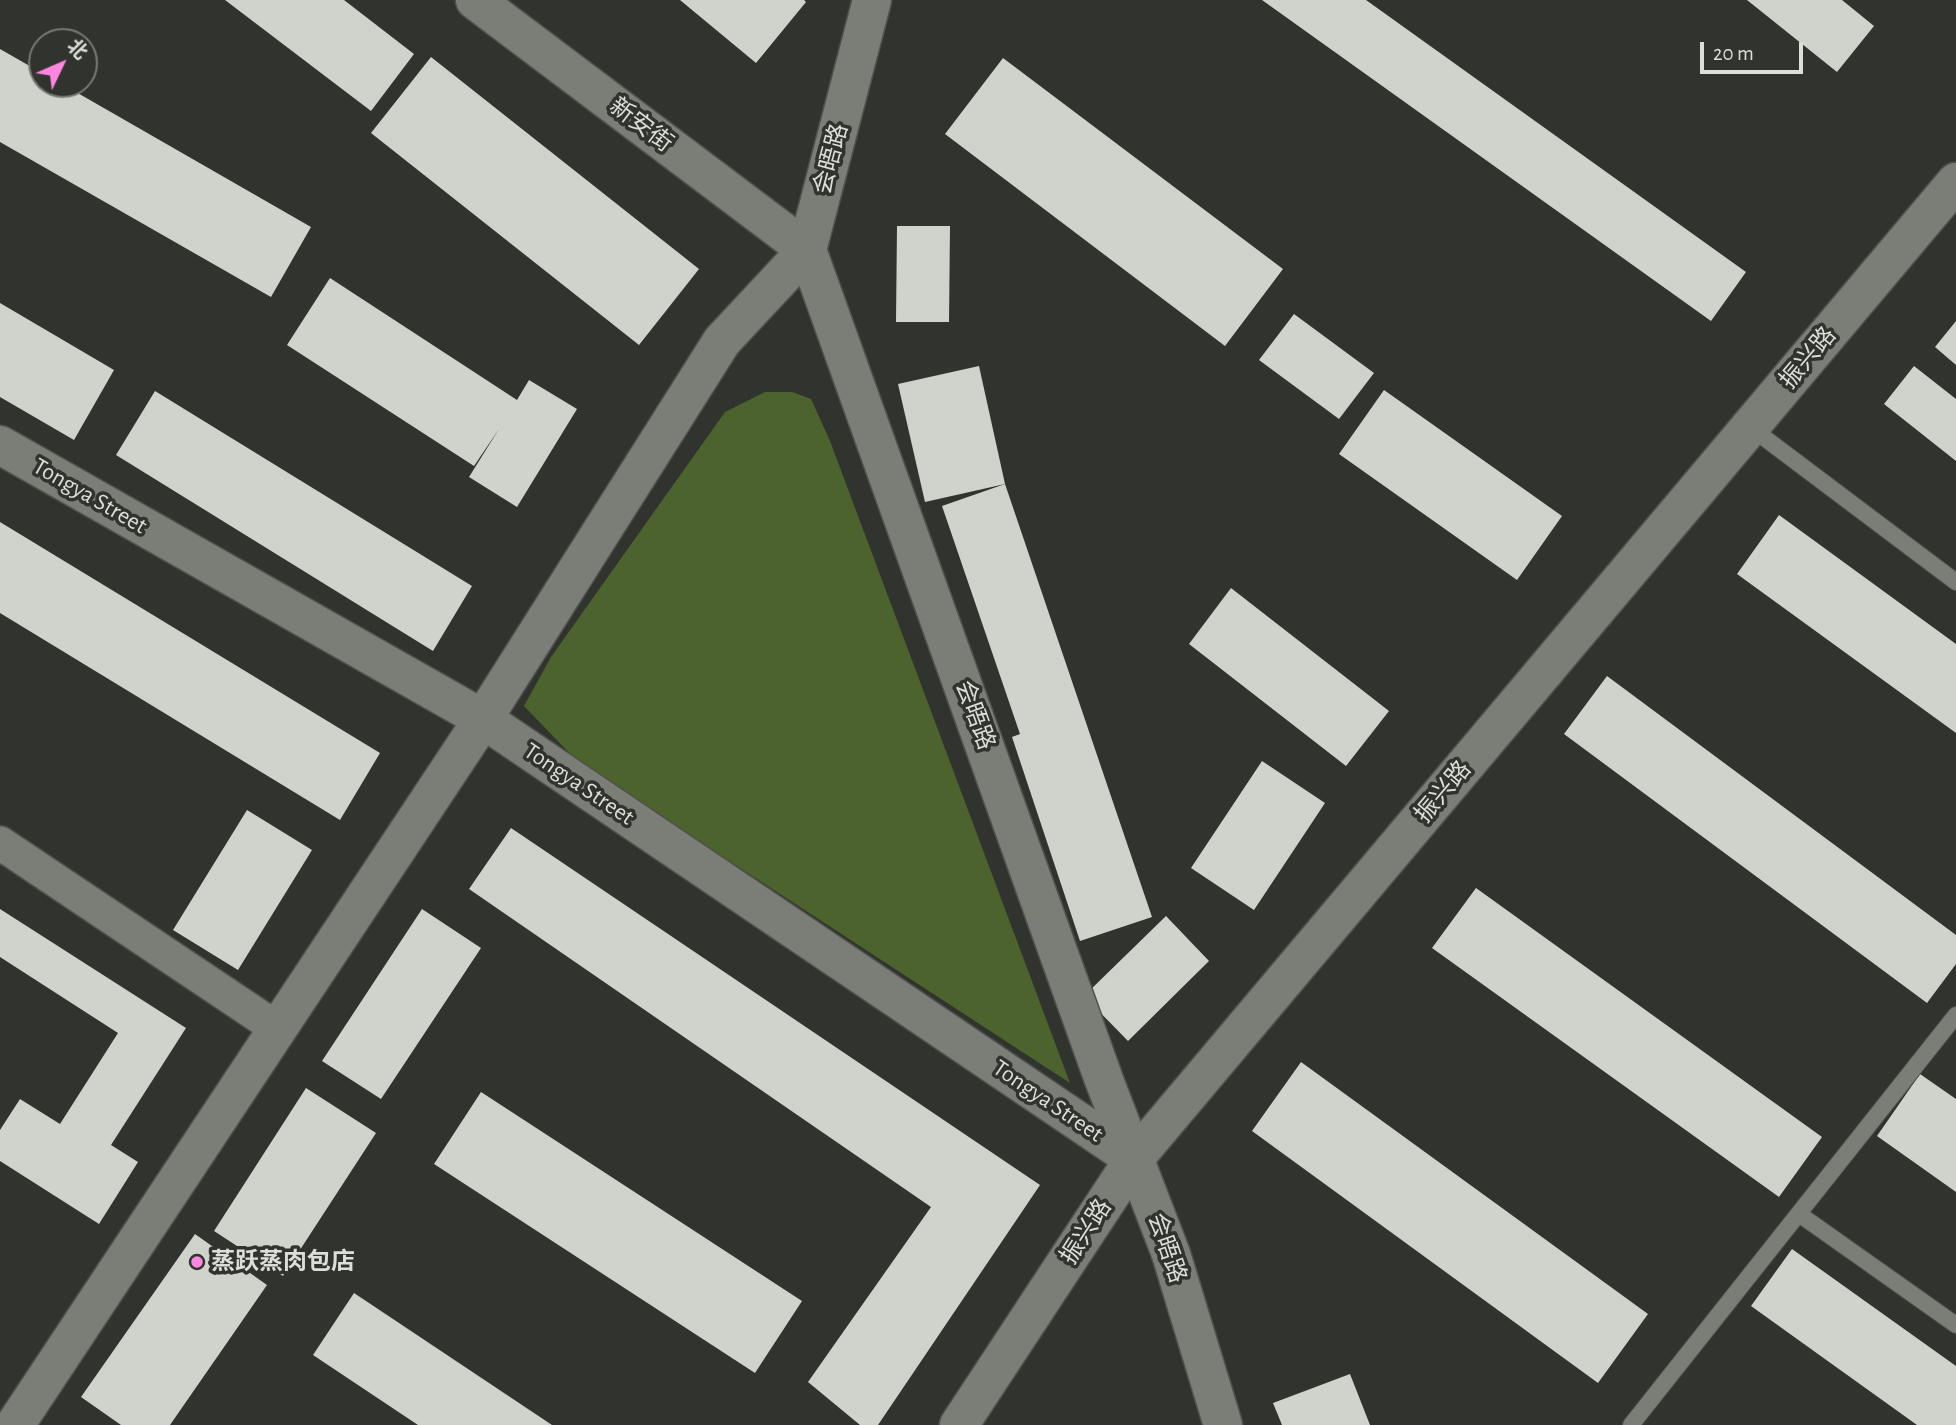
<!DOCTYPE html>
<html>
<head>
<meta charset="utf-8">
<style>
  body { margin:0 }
  #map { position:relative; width:1956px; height:1425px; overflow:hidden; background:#31342e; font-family:"Alegreya Sans","Noto Sans SC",sans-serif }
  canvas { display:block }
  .north { position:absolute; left:28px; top:28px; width:70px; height:70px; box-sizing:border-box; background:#31342e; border:2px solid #757873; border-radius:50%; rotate:46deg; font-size:19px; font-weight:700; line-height:28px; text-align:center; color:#dcdeda }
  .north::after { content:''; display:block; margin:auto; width:24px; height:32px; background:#fe85e0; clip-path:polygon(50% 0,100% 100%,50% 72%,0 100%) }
  .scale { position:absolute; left:1700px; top:42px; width:103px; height:32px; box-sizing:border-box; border:4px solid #dcdeda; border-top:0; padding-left:9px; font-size:21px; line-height:24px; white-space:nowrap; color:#dcdeda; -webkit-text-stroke:5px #31342e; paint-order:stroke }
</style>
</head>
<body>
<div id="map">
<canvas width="1956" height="1425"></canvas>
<div class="north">北</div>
<div class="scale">20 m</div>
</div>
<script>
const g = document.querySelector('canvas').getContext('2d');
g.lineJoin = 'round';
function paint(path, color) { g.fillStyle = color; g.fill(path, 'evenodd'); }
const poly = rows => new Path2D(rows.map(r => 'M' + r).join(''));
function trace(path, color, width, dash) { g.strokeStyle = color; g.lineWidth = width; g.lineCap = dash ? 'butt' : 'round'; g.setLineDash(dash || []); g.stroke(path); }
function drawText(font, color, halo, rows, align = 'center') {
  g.font = font + ' "Alegreya Sans","Noto Sans SC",sans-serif'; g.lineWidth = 7; g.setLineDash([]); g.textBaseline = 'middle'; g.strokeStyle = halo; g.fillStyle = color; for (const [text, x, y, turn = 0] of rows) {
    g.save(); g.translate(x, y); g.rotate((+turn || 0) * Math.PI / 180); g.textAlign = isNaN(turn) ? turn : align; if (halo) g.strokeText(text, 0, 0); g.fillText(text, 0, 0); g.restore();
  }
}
const green = poly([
  [765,392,792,392,811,399,830,441,1070,1083,579,763,524,706,551,657,725,412]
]);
const building = poly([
  [225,0,344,0,414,54,371,111],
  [680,0,804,0,806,2,756,63],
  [1262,0,1366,0,1746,272,1711,321],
  [1747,0,1842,0,1874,26,1837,72],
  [0,49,42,73,42,84,62,84,311,227,271,297,0,142],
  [431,57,699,269,639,345,371,133],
  [1003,58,1283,269,1225,346,945,134],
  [897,226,950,226,949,322,896,322],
  [330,278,517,400,529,380,577,409,517,507,469,477,499,429,474,466,287,345],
  [0,303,114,370,74,440,0,397],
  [1294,314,1374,373,1339,419,1259,360],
  [1956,321,1956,365,1935,347],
  [979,366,1005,484,1152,917,1080,941,1012,737,1020,734,942,506,1005,484,925,502,898,384],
  [1914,366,1956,399,1956,461,1884,404],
  [1384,390,1562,516,1517,580,1339,454],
  [155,391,472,586,433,651,116,455],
  [1779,515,1956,644,1956,733,1737,574],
  [0,522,380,753,340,820,0,613],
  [1231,588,1389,711,1346,766,1189,644],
  [1607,676,1956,935,1956,964,1927,1003,1564,734],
  [1262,761,1325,803,1254,910,1191,868],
  [247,810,312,850,238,970,173,930],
  [511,828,1040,1185,878,1425,860,1425,808,1382,931,1207,469,889],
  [1476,888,1822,1137,1779,1197,1432,948],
  [0,909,186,1028,111,1145,138,1162,99,1224,0,1161,0,1130,20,1099,60,1124,118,1033,0,957],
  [422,909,481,948,381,1099,322,1061],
  [1166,916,1209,961,1128,1041,1084,996],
  [1301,1062,1648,1314,1598,1383,1252,1131],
  [1920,1074,1956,1099,1956,1192,1877,1136],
  [306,1088,376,1133,283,1276,214,1231],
  [481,1092,802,1301,755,1373,434,1164],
  [195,1234,267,1285,170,1425,121,1425,81,1397],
  [1792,1249,1956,1366,1956,1425,1917,1425,1751,1306],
  [354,1293,552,1425,418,1425,313,1355],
  [1350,1374,1370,1425,1282,1425,1273,1403]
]);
const service = poly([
  [1750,427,1956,582],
  [1799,1214,1956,1325],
  [1631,1425,1956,1015]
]);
const minor = poly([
  [0,843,278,1029]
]);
const tertiary = poly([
  [0,445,483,719,1134,1159],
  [15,1425,483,719,722,341,807,250,475,0],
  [959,1425,1134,1159,1956,182]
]);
const secondary = poly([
  [872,0,807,250,1104,1080,1171,1254,1223,1425]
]);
const markers = [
  [197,1262,7,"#fe85e0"]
];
const streetNames = [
  ["新安街",641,125,37],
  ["会晤路",831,159,-75],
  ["振兴路",1808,358,-50],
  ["Tongya Street",90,496,30],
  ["会晤路",975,715,70],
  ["Tongya Street",579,784,34],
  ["振兴路",1443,792,-50],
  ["Tongya Street",1048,1101,34],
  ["振兴路",1086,1232,-57],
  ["会晤路",1167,1248,71]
];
const poiNames = [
  ["蒸跃蒸肉包店",211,1262]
];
paint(green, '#4d632d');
paint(building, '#d0d3cb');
trace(service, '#50524d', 18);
trace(minor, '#50524d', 36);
trace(tertiary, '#50524d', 41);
trace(secondary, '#50524d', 41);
trace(service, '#7b7e77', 16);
trace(minor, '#7b7e77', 33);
trace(tertiary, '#7b7e77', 38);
trace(secondary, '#7b7e77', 38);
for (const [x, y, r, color] of markers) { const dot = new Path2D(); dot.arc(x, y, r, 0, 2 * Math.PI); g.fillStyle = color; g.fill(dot); trace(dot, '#31342e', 2.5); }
drawText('24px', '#dcdeda', '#31342e', streetNames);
drawText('bold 24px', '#dcdeda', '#31342e', poiNames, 'left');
</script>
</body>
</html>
